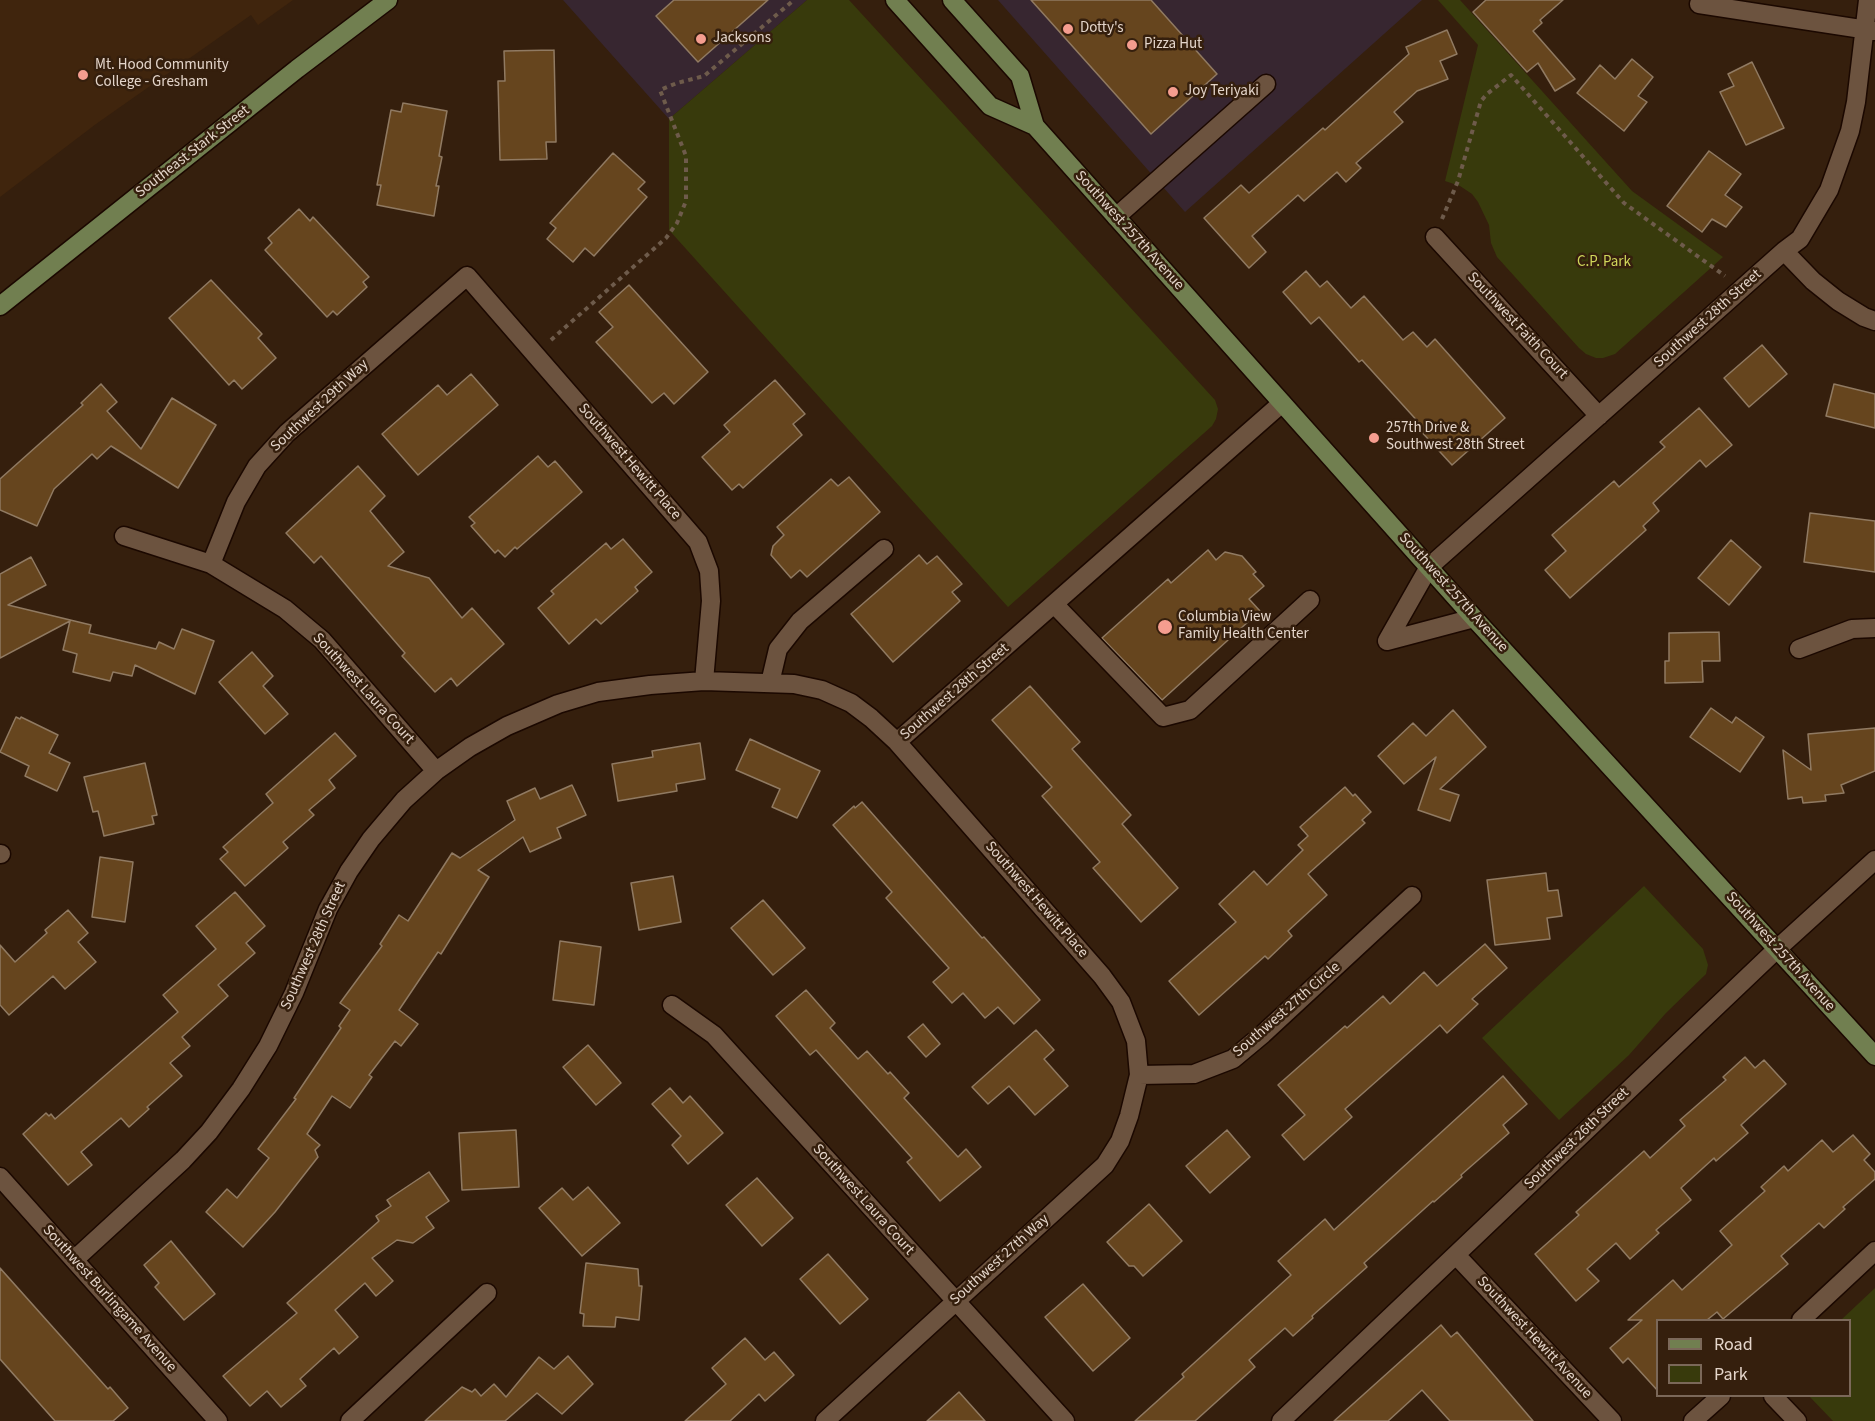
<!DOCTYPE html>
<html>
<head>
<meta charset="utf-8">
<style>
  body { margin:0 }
  #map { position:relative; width:1875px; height:1421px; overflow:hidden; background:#351f0d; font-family:"Source Sans 3",sans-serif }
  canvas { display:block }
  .legend { position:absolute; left:1656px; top:1319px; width:195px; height:78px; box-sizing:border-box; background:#351f0d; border:2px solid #7b6859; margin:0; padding:8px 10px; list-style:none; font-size:18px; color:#e4d5ca }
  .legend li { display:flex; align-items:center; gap:12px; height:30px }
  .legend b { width:30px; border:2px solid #7b6859 }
</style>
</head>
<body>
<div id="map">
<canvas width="1875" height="1421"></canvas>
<ul class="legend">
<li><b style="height:8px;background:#717f50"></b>Road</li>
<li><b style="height:16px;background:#383a0c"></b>Park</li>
</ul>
</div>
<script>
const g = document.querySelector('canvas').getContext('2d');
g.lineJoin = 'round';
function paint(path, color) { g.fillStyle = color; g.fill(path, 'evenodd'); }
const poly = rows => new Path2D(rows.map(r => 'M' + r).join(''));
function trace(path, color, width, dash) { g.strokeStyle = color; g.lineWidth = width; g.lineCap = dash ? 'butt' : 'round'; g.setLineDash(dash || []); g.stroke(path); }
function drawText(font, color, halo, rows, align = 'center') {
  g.font = font + ' "Source Sans 3",sans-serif'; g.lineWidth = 5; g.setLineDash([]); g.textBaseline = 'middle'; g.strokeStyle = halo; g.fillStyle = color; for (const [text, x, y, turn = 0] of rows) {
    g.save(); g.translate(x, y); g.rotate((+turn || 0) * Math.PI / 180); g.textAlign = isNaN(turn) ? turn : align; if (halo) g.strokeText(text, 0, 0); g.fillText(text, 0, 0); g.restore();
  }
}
const commercial = poly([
  [563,0,807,0,669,119],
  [998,0,1422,0,1185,212]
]);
const built = poly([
  [0,0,293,0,258,25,251,15,96,124,0,197]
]);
const green = poly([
  [807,0,849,0,1215,400,1218,409,1216,419,1212,426,1008,607,669,230,669,119],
  [1438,0,1460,0,1632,191,1723,257,1615,354,1603,358,1596,358,1586,354,1579,348,1497,257,1491,243,1489,225,1478,202,1472,194,1460,186,1445,181,1478,45],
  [1644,886,1703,949,1708,965,1706,974,1666,1013,1629,1055,1559,1120,1482,1038],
  [1875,1288,1875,1421,1833,1421,1809,1396,1850,1396,1850,1320,1841,1320]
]);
const building = poly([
  [674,0,768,0,698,62,656,16,674,0],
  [1031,0,1151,0,1217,74,1151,134,1031,0],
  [1486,0,1563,0,1540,20,1542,23,1533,31,1575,79,1555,91,1538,63,1527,72,1473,12,1486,0],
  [1447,30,1457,54,1440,61,1448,79,1417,91,1394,112,1403,122,1356,163,1361,168,1346,182,1337,172,1304,201,1298,195,1252,236,1266,252,1249,268,1204,218,1241,185,1249,193,1323,128,1325,130,1409,54,1406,47,1447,30],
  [554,50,556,142,546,142,547,159,500,160,498,81,505,81,504,51,554,50],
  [1632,59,1653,77,1638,96,1647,102,1624,131,1577,93,1600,65,1615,79,1632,59],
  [1752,62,1784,128,1746,145,1720,92,1734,86,1728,74,1752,62],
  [403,103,447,111,439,156,442,157,436,186,439,186,434,216,377,205,381,185,377,185,391,110,401,112,403,103],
  [1709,151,1741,174,1725,195,1742,207,1726,227,1712,219,1702,232,1667,206,1709,151],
  [613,153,645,182,638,189,647,197,594,256,585,248,573,262,547,239,556,228,550,223,613,153],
  [299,209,310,221,313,217,369,277,363,282,367,287,337,315,333,311,327,317,265,250,272,243,268,238,299,209],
  [1306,271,1320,287,1327,281,1351,308,1364,296,1403,340,1413,332,1427,347,1435,339,1505,418,1452,465,1418,428,1421,425,1362,360,1359,362,1319,317,1311,324,1283,292,1306,271],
  [211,280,262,334,258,338,276,358,242,389,234,380,229,385,169,318,211,280],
  [629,285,708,372,674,404,664,393,652,403,596,342,613,327,599,312,629,285],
  [1762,345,1787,374,1749,407,1724,378,1762,345],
  [471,374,498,405,418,475,382,434,438,385,447,395,471,374],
  [775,380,805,414,793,424,802,435,743,488,739,484,732,490,702,457,730,432,724,425,775,380],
  [101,384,117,402,107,411,141,449,172,398,216,425,178,488,111,446,97,459,92,454,54,489,37,526,0,510,0,479,83,405,81,403,101,384],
  [1834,384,1875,394,1875,428,1826,416,1834,384],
  [1699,408,1732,445,1706,467,1700,460,1653,503,1659,511,1643,526,1646,530,1570,598,1545,570,1566,551,1552,535,1614,481,1619,487,1665,447,1660,442,1699,408],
  [538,456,548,467,555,461,582,492,517,549,515,547,505,557,498,550,495,553,471,526,475,523,469,517,538,456],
  [358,466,385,496,370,511,404,552,388,566,429,578,462,618,472,608,504,644,457,686,451,678,435,692,402,656,405,653,321,556,314,563,286,533,358,466],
  [849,477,880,512,807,577,800,570,791,578,771,555,773,546,784,535,777,527,831,479,838,486,849,477],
  [1810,513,1875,521,1875,572,1804,562,1810,513],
  [623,539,652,572,635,587,638,591,601,624,596,619,569,644,538,608,554,594,551,591,606,543,611,549,623,539],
  [1731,540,1761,567,1729,605,1698,578,1731,540],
  [1208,550,1216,560,1225,552,1242,556,1256,572,1253,574,1264,586,1249,599,1260,611,1162,700,1102,638,1168,579,1171,583,1208,550],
  [919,555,927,564,937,556,962,584,952,592,960,601,893,662,851,614,919,555],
  [31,557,46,585,8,605,91,625,89,633,156,649,159,642,174,649,182,629,214,641,195,694,135,665,132,676,113,672,110,681,73,672,77,654,63,650,70,621,0,658,0,574,31,557],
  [1719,632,1720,661,1702,661,1703,682,1665,683,1665,661,1669,661,1669,633,1719,632],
  [252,652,273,676,263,686,288,714,265,734,219,682,252,652],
  [1030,686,1080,742,1072,749,1131,815,1122,824,1178,888,1141,922,1093,868,1100,862,1042,796,1052,787,992,720,1030,686],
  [1711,708,1732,723,1736,717,1764,737,1740,772,1690,737,1711,708],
  [1453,710,1486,747,1440,789,1459,795,1450,821,1418,810,1436,757,1404,784,1378,756,1413,723,1426,736,1453,710],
  [16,717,20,719,21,717,58,735,49,753,70,763,57,791,25,776,29,766,0,752,16,717],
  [1875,728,1875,771,1841,785,1844,793,1825,795,1826,801,1803,803,1802,797,1788,799,1783,750,1811,770,1808,734,1875,728],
  [335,733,356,756,329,780,335,788,309,810,314,815,283,842,288,848,245,886,220,859,228,852,223,847,273,803,266,794,335,733],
  [750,739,820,771,797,818,772,807,780,789,736,770,750,739],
  [700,743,705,779,676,784,677,791,618,801,612,764,653,757,652,751,700,743],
  [145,763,157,815,152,816,154,824,104,836,98,811,93,812,84,777,145,763],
  [572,785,586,815,557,828,561,838,530,852,523,837,478,870,489,877,441,954,438,952,399,1010,418,1024,401,1046,395,1041,369,1075,372,1077,350,1108,332,1096,307,1134,320,1145,315,1150,318,1157,275,1212,243,1247,206,1212,227,1189,237,1198,269,1158,258,1149,296,1099,294,1098,341,1028,339,1026,350,1010,340,1003,382,946,380,944,399,915,408,921,452,853,460,858,515,820,507,801,535,788,540,799,572,785],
  [1345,787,1353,796,1355,794,1371,812,1362,820,1365,823,1308,874,1327,895,1288,931,1292,936,1268,959,1265,956,1199,1015,1169,981,1236,922,1219,904,1254,871,1267,885,1303,850,1298,845,1308,836,1300,827,1345,787],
  [862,802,982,938,984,937,1040,1000,1014,1024,998,1007,985,1018,963,993,952,1003,933,982,949,968,886,898,892,892,833,825,854,806,855,808,862,802],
  [100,857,133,862,125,922,92,917,100,857],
  [1546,873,1548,891,1558,890,1562,916,1547,918,1550,939,1495,945,1487,880,1546,873],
  [673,876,681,922,639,930,631,883,673,876],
  [235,892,265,926,246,943,255,953,218,985,228,996,182,1037,190,1046,170,1063,182,1076,147,1107,149,1109,129,1127,121,1118,81,1152,92,1165,68,1185,23,1134,46,1113,49,1116,51,1114,55,1119,178,1012,163,995,216,949,196,926,235,892],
  [763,900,805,948,773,975,731,928,763,900],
  [68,910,88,933,78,942,96,962,65,989,53,976,9,1015,0,1005,0,945,15,962,47,933,45,930,68,910],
  [560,941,601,947,594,1005,553,1000,560,941],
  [1485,944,1507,968,1472,999,1478,1004,1447,1033,1440,1025,1345,1109,1352,1117,1304,1160,1282,1135,1305,1115,1278,1085,1345,1026,1347,1028,1383,996,1390,1004,1424,972,1437,986,1485,944],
  [806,990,835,1023,830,1028,858,1059,867,1051,888,1074,890,1072,909,1093,904,1098,958,1157,966,1149,981,1167,940,1201,907,1162,912,1158,816,1050,810,1055,776,1016,806,990],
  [923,1024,940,1044,926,1057,908,1037,923,1024],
  [1036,1030,1054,1050,1044,1059,1068,1086,1035,1115,1009,1086,988,1104,972,1087,1036,1030],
  [588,1045,621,1083,596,1105,563,1067,588,1045],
  [1745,1057,1755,1068,1764,1060,1786,1084,1741,1125,1748,1133,1716,1161,1714,1158,1681,1188,1691,1200,1656,1230,1659,1233,1630,1259,1616,1243,1587,1269,1599,1281,1576,1301,1535,1254,1579,1215,1576,1212,1644,1151,1650,1158,1685,1126,1680,1120,1726,1080,1723,1077,1745,1057],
  [1503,1076,1527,1104,1503,1125,1509,1133,1461,1175,1462,1177,1434,1202,1433,1201,1364,1263,1367,1267,1312,1316,1313,1318,1293,1336,1285,1328,1249,1360,1255,1367,1195,1421,1135,1421,1184,1377,1182,1374,1291,1275,1278,1261,1325,1219,1334,1230,1503,1076],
  [670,1088,683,1103,690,1096,723,1133,688,1164,672,1145,681,1136,652,1104,670,1088],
  [516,1130,519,1187,462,1190,459,1133,516,1130],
  [1227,1130,1250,1157,1210,1193,1186,1166,1227,1130],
  [1853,1135,1870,1154,1864,1160,1875,1172,1875,1179,1843,1207,1845,1209,1824,1228,1819,1223,1781,1256,1788,1264,1723,1319,1717,1312,1707,1320,1658,1320,1658,1391,1628,1358,1623,1363,1610,1348,1642,1320,1628,1320,1673,1280,1682,1290,1732,1245,1720,1231,1765,1191,1761,1187,1784,1166,1788,1171,1822,1140,1833,1152,1853,1135],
  [429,1172,449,1201,426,1217,434,1228,413,1243,397,1240,372,1258,393,1281,376,1296,365,1283,335,1310,358,1337,339,1354,334,1348,300,1379,306,1386,281,1407,267,1391,250,1406,223,1376,297,1313,287,1303,379,1221,376,1216,391,1206,387,1200,429,1172],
  [757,1178,793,1218,762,1246,726,1205,757,1178],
  [588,1187,620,1223,582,1256,539,1208,562,1188,573,1200,588,1187],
  [1149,1204,1182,1241,1143,1276,1134,1266,1129,1266,1107,1242,1149,1204],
  [171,1241,215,1294,184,1320,155,1287,159,1283,144,1265,171,1241],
  [828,1254,868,1299,840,1324,800,1279,828,1254],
  [586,1263,638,1269,639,1286,642,1286,639,1320,616,1317,615,1327,583,1326,584,1314,580,1313,586,1263],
  [0,1268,108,1389,110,1387,128,1408,113,1421,55,1421,0,1359,0,1268],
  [1083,1284,1130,1338,1093,1371,1045,1317,1083,1284],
  [1441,1325,1451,1337,1457,1332,1533,1421,1450,1421,1422,1390,1388,1421,1334,1421,1441,1325],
  [745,1338,765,1360,774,1352,794,1375,765,1401,759,1394,730,1421,685,1421,726,1384,712,1368,745,1338],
  [568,1356,593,1384,562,1414,537,1393,505,1421,425,1421,462,1387,472,1392,475,1389,481,1396,494,1384,506,1397,539,1357,554,1369,568,1356],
  [959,1392,985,1421,927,1421,959,1392]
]);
const path = poly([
  [1442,219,1458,181,1481,101,1487,94,1511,75,1624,203,1725,276],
  [551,340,666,238,677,223,686,201,686,156,660,90,677,83,704,76,794,0]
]);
const minor = poly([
  [1699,4,1875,31],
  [1116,217,1266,84],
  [1435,237,1599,416],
  [1784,251,1813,281,1838,301,1864,317,1875,321],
  [124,536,211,564,285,609,322,640,436,771],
  [211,564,236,502,257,466,287,433,467,276,698,542,709,571,711,601,704,681],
  [1054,604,1163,717,1190,710,1310,600],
  [1387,641,1429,567,1784,251,1800,239,1829,190,1850,131,1856,102,1868,0],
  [1387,641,1474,618],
  [1799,649,1852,629,1875,628],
  [770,683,778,649,800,621,884,549],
  [897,742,1282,403],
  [0,854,1,854],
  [672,1005,714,1035,1065,1421],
  [1139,1075,1194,1074,1233,1059,1263,1034,1412,896],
  [0,1177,218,1421],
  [1456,1255,1612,1421],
  [74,1260,183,1160,209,1132,241,1089,268,1046,294,993,328,909,349,871,371,839,404,800,436,771,470,747,507,726,558,704,598,692,650,685,704,681,794,684,822,690,851,703,871,718,897,742,1102,976,1121,1002,1136,1041,1139,1075,1129,1116,1120,1141,1105,1165,825,1421],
  [1801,1320,1875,1251],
  [1773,1396,1797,1421],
  [350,1421,487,1293],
  [1281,1421,1777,949,1875,860],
  [1693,1421,1721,1396]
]);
const major = poly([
  [895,0,990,106,1035,126,1474,618,1875,1056],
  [952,0,1020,76,1035,126],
  [0,306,297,69,388,0]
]);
const markers = [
  [1068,29,6,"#f59d8f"],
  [701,39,6,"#f59d8f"],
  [1132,45,6,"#f59d8f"],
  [83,75,6,"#f59d8f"],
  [1173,92,6,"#f59d8f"],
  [1374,438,6,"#f59d8f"],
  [1165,627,8,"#f59d8f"]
];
const poiNames = [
  ["Dotty's",1080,29],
  ["Jacksons",713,39],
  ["Pizza Hut",1144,45],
  ["Mt. Hood Community",95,66],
  ["College - Gresham",95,83],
  ["Joy Teriyaki",1185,92],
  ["257th Drive &",1386,429],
  ["Southwest 28th Street",1386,446],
  ["Columbia View",1178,618],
  ["Family Health Center",1178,635]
];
const streetNames = [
  ["Southeast Stark Street",193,152,-38],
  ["Southwest 257th Avenue",1129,231,48],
  ["Southwest 28th Street",1708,319,-42],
  ["Southwest Faith Court",1517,326,47],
  ["Southwest 29th Way",320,406,-43],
  ["Southwest Hewitt Place",629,462,49],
  ["Southwest 257th Avenue",1453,593,48],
  ["Southwest Laura Court",363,689,48],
  ["Southwest 28th Street",955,692,-41],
  ["Southwest Hewitt Place",1036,900,49],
  ["Southwest 28th Street",314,946,-66],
  ["Southwest 257th Avenue",1780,952,48],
  ["Southwest 27th Circle",1287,1010,-41],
  ["Southwest 26th Street",1577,1139,-44],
  ["Southwest Laura Court",863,1200,48],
  ["Southwest 27th Way",1000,1260,-42],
  ["Southwest Burlingame Avenue",109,1299,48],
  ["Southwest Hewitt Avenue",1534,1338,47]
];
const parkNames = [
  ["C.P. Park",1604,263]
];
paint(commercial, '#372630');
paint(built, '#40250d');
paint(green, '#383a0c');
paint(building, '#66451e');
trace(building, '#907a62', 1.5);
trace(minor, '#1b0800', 21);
trace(major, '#1b0800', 21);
trace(path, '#6e5b4b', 4, [4.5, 4.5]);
trace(minor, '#6c533f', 18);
trace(major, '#717f50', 18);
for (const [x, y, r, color] of markers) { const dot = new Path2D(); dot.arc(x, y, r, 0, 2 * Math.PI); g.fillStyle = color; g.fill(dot); trace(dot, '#351f0d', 2); }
drawText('15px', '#e4d5ca', '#351f0d', poiNames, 'left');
drawText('15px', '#e4d5ca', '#351f0d', streetNames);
drawText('15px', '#d0d75b', '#351f0d', parkNames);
</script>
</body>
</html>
